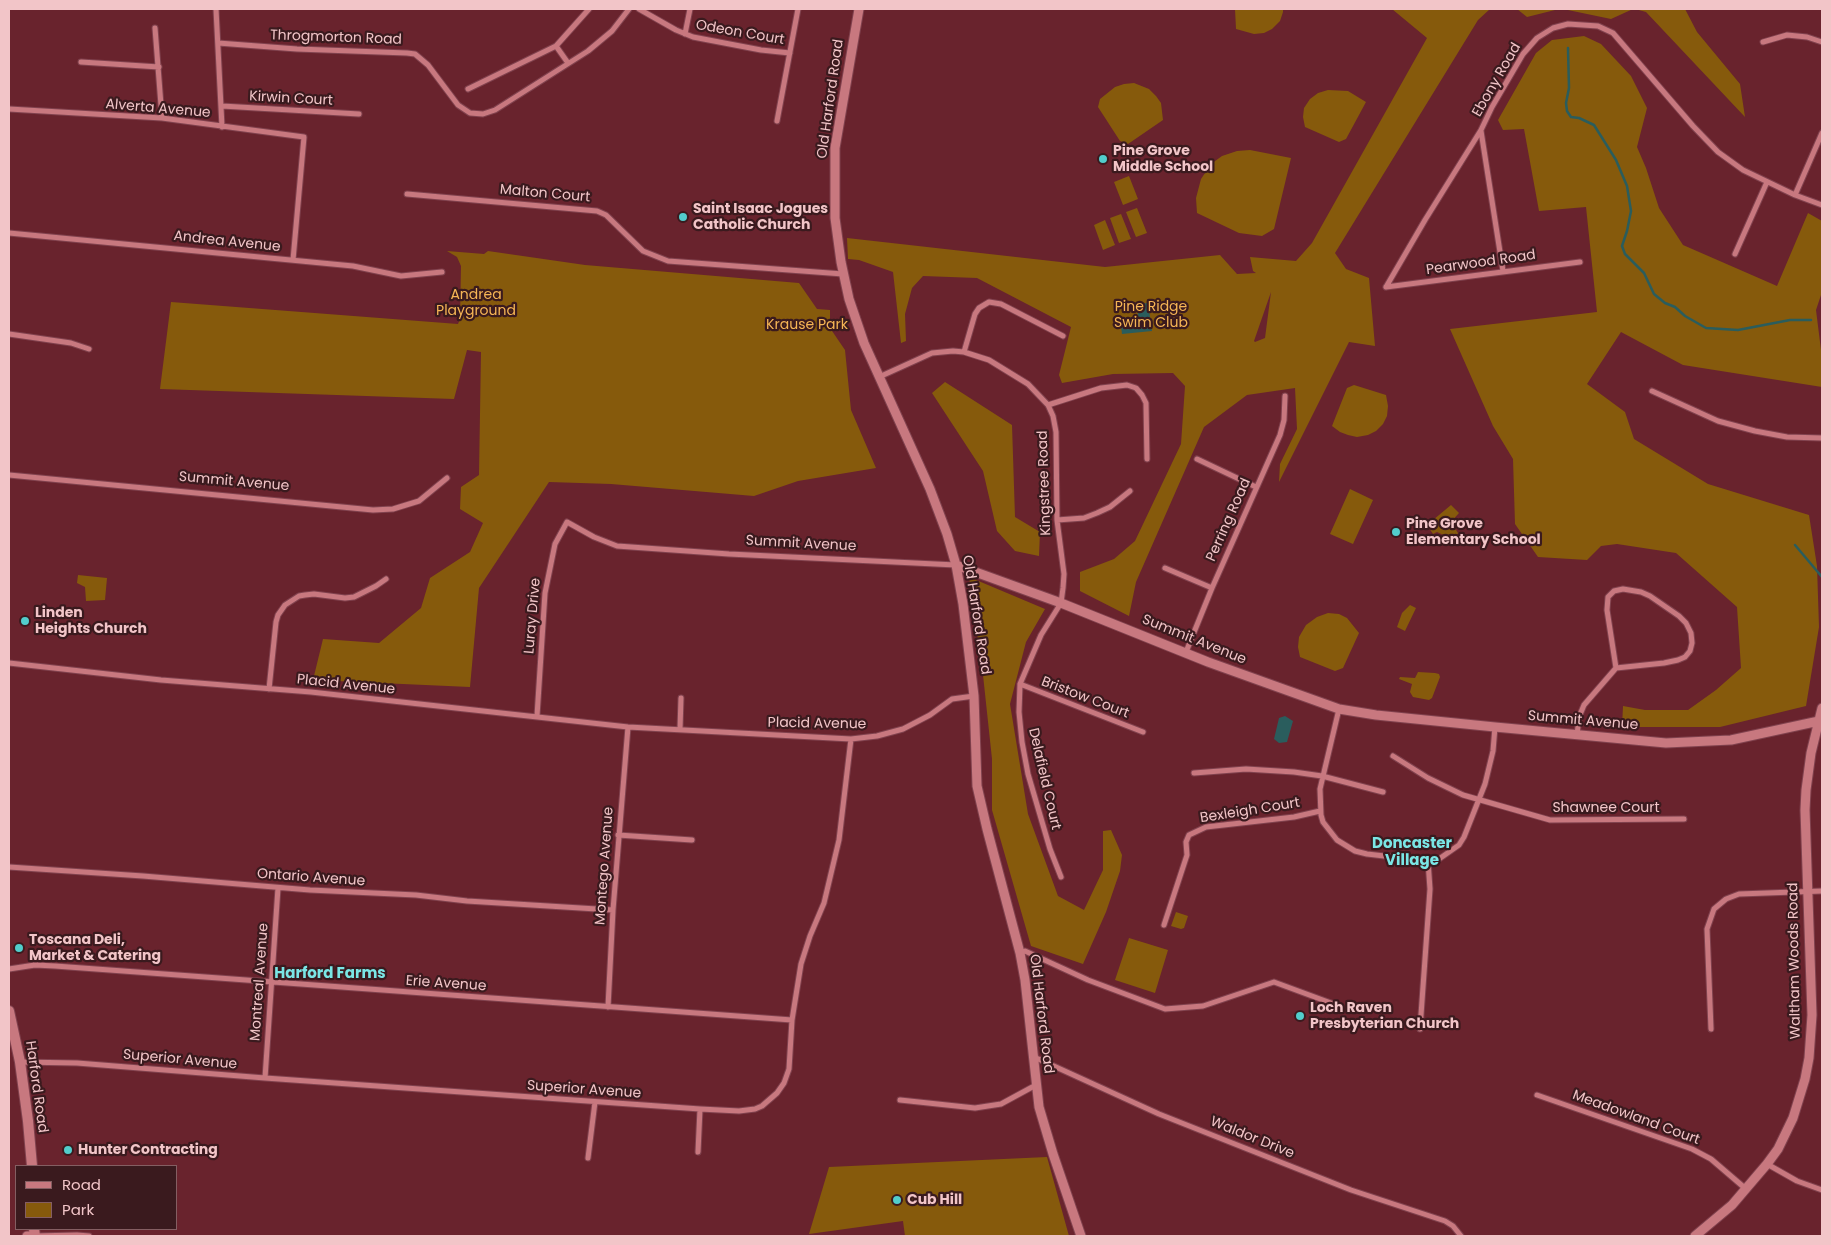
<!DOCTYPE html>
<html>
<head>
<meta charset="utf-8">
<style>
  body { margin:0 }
  #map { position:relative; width:1831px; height:1245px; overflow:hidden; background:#69232d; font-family:Poppins,sans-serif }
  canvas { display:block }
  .frame { position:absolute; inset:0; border:10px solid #f2c5c8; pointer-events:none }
  .legend { position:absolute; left:15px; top:1165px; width:162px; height:65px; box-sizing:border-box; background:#3a1a1e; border:1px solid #845e62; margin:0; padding:6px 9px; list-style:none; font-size:15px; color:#f2c5c8 }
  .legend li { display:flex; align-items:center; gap:10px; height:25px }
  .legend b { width:25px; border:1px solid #845e62 }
</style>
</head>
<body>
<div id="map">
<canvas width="1831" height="1245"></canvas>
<div class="frame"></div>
<ul class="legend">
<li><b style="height:6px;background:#c8787f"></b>Road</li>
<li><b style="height:14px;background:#865a0c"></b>Park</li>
</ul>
</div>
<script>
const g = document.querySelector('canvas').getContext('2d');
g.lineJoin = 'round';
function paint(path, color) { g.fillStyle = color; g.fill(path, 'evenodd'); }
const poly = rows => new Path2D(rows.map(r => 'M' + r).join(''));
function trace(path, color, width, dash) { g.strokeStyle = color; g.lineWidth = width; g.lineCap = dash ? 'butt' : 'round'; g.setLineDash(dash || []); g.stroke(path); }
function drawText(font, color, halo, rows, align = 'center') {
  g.font = font + ' Poppins,sans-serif'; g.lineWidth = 4.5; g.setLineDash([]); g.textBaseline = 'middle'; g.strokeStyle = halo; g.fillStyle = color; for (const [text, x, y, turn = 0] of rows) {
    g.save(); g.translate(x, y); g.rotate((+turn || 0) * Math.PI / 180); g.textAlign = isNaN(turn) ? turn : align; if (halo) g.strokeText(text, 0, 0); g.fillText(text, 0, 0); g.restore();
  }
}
const green = poly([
  [1235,9,1283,9,1283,12,1280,21,1272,29,1264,33,1254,34,1236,29],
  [1392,9,1490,9,1478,20,1335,253,1346,269,1369,278,1375,346,1349,342,1279,482,1280,464,1297,429,1295,388,1247,395,1204,427,1136,582,1129,616,1080,591,1080,572,1114,559,1135,541,1181,444,1185,386,1173,373,1113,374,1062,383,1059,375,1071,327,977,278,923,276,912,288,905,314,906,341,901,343,893,272,859,260,848,259,847,238,1105,267,1220,255,1237,274,1256,273,1253,271,1250,257,1296,261,1312,243,1427,38],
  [1271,292,1265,338,1255,342,1254,341],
  [1517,9,1559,9,1527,17],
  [1563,9,1633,9,1611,19],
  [1635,9,1685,9,1697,32,1740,84,1745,117,1646,12],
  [1584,36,1601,44,1631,76,1647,108,1637,147,1646,168,1659,208,1683,245,1777,286,1808,213,1822,221,1822,292,1816,310,1822,358,1822,387,1683,365,1621,332,1587,384,1625,412,1634,439,1708,484,1809,515,1817,566,1819,627,1806,706,1720,727,1622,727,1623,706,1645,710,1688,710,1716,690,1741,668,1737,607,1676,553,1617,544,1601,546,1587,560,1538,557,1515,524,1513,459,1493,426,1450,329,1597,312,1586,207,1539,211,1524,129,1503,130,1498,120,1536,53,1552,40],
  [1134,83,1149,89,1156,96,1161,103,1163,120,1128,144,1120,141,1098,107,1100,99,1115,87,1124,84],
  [1328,90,1348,91,1366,102,1346,139,1339,142,1305,127,1303,117,1304,108,1310,99,1318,93],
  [1250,150,1291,158,1274,229,1262,236,1239,233,1197,213,1196,198,1201,179,1211,164,1222,156,1237,151],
  [1129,176,1138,199,1123,205,1114,182],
  [1137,208,1147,233,1136,237,1126,212],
  [1121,214,1131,239,1119,243,1110,218],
  [1105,220,1115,245,1103,250,1094,225],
  [447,251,484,254,488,251,585,265,799,283,817,309,830,310,830,328,845,350,851,410,876,468,798,481,754,496,611,484,549,482,479,588,470,687,313,680,323,639,379,643,421,608,430,578,470,552,483,523,460,509,461,487,479,475,481,352,467,350,454,399,160,389,171,302,458,324,460,319,461,266,457,257],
  [945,382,1012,425,1015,517,1040,532,1039,556,1015,551,997,531,983,471,932,393],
  [1354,385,1386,395,1388,406,1387,416,1383,424,1376,431,1368,435,1357,437,1348,435,1340,432,1332,426,1347,388],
  [1350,489,1373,500,1353,544,1330,534],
  [1451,505,1459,513,1451,522,1458,533,1454,540,1437,532,1433,534,1427,525],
  [78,575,107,578,105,600,86,601,85,587,77,583],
  [969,577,1045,609,1026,642,1010,704,1028,814,1058,896,1084,910,1103,870,1103,831,1111,830,1122,855,1120,871,1106,912,1083,964,1031,946,992,810,992,759,983,675],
  [1410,605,1416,608,1405,631,1397,627,1402,613],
  [1328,613,1339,614,1347,618,1359,633,1343,668,1335,671,1300,657,1298,647,1299,637,1306,625,1317,617],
  [1418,672,1435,673,1439,674,1440,677,1432,698,1429,700,1413,697,1410,692,1412,684,1399,679,1400,677,1415,678],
  [1176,912,1188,916,1184,928,1181,929,1171,926],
  [1129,938,1168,950,1155,993,1115,980],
  [1047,1157,1069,1236,905,1236,903,1221,809,1234,829,1167]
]);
const water = poly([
  [1148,303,1152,331,1122,334,1120,318,1138,317,1137,304],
  [1285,716,1293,721,1287,742,1279,743,1274,739,1279,718]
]);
const stream = poly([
  [1568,48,1569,88,1566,103,1567,111,1571,117,1579,118,1594,125,1616,160,1627,186,1631,211,1627,231,1622,246,1625,254,1644,273,1654,294,1665,303,1675,307,1685,316,1706,328,1738,330,1790,320,1811,320],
  [1795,545,1822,577]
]);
const minor = poly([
  [216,9,222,127],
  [639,9,676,30,693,37,761,50,790,53],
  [155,28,162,118],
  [685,34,690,9],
  [1763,42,1787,35,1807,37,1822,42],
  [218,43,297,49,407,53,415,54,428,65,458,105,470,113,483,114,495,110,588,51,612,31,629,9],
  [556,46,568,63],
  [81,62,159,67],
  [468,89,556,46,589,9],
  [222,106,359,114],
  [9,109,162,118,304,137,293,260],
  [777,121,798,9],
  [1481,131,1503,271],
  [407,194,597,211,606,215,643,251,668,261,843,274],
  [1795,195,1822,133],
  [9,233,353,266,401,276,442,272],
  [1735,254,1767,182],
  [1386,287,1425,220,1481,130,1492,107,1523,54,1537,38,1553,28,1568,24,1598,26,1613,33,1693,126,1718,152,1743,170,1795,195,1822,205],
  [1386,287,1580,262],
  [9,334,71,343,89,349],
  [964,352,989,360,1028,384,1048,405,1053,416,1056,432,1057,520,1064,574,1063,588,1061,603,1041,635,1020,684,1019,712,1022,742,1028,774,1050,849,1061,877],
  [879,377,932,353,953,351,964,352,975,314,979,308,989,302,1001,304,1063,336],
  [1652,391,1718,421,1755,431,1787,437,1822,438],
  [1048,405,1101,388,1127,385,1136,388,1142,395,1146,403,1147,459],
  [1197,459,1256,487],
  [9,475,373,510,393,509,419,501,447,478],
  [1057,520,1084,518,1097,513,1110,507,1130,491],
  [1165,568,1212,588],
  [1623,589,1641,592,1650,596,1679,616,1686,623,1691,633,1692,643,1690,651,1685,657,1678,660,1664,663,1616,668,1607,610,1608,597,1614,591,1623,589],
  [1186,652,1212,588,1280,435,1284,420,1285,396],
  [9,663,161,680,311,692,628,727,851,739,877,736,903,729,930,715,952,699,974,696],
  [1020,684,1143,732],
  [269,689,276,622,278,615,285,605,299,596,305,595,314,594,345,598,354,597,376,586,386,579],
  [1339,709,1320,789,1321,815,1323,822,1337,840,1355,851,1367,854,1428,861,1439,859,1459,845,1464,837,1485,784,1493,751,1495,727],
  [537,716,545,593,555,544,567,522,594,537,617,546,729,554,956,565],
  [680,729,681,698],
  [1577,735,1579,717,1584,705,1616,668],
  [1393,756,1428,778,1463,795,1550,820,1684,819],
  [1194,773,1246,769,1294,772,1322,776,1383,792],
  [618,835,692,840],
  [9,867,143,876,310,890,416,895,467,901,613,910],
  [1164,925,1187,855,1186,842,1189,835,1206,827,1294,817,1320,811],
  [1020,953,1025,951,1088,980,1165,1009,1203,1006,1274,982,1331,1003],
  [9,969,35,965,55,966,792,1020],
  [608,1007,613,910,628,727],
  [1420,1029,1430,889,1428,861],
  [1711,1029,1707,929,1714,909,1726,899,1739,894,1822,891],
  [1034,1057,1159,1114,1351,1190,1445,1221,1453,1226,1461,1236],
  [20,1062,77,1063,265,1078,700,1109,739,1111,755,1109,762,1106,777,1093,784,1083,789,1069,792,1020,801,964,810,936,824,903,839,840,851,739],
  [265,1078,278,888],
  [1537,1095,1692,1149,1711,1159,1746,1189],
  [900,1100,975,1108,1001,1104,1036,1085],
  [698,1152,700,1109],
  [588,1158,595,1102],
  [1767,1164,1797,1181,1822,1190],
  [35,1236,77,1235,89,1236]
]);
const tertiary = poly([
  [859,9,835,148,835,218,841,262,849,299,864,343,930,489,947,534,956,565,963,604,974,696,977,786,987,829,1020,953,1025,980,1039,1107,1053,1154,1081,1236],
  [956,565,1061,603,1208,662,1339,709,1376,715,1495,727,1666,743,1731,740,1819,721],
  [27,1236,35,1236],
  [1695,1236,1732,1205,1767,1164,1778,1149,1793,1118,1805,1079,1809,1058,1812,1015,1805,810,1806,790,1811,753,1822,708]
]);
const secondary = poly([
  [9,1011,20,1062,28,1121,32,1166],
  [34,1229,35,1236]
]);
const markers = [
  [1103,159,5,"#52cdcc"],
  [683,217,5,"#52cdcc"],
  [1396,532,5,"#52cdcc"],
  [25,621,5,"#52cdcc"],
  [19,948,5,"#52cdcc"],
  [1300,1016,5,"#52cdcc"],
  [68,1150,5,"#52cdcc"],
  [897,1200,5,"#52cdcc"]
];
const streetNames = [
  ["Odeon Court",740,33,10],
  ["Throgmorton Road",336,38,2],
  ["Ebony Road",1497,80,-60],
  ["Kirwin Court",291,99,3],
  ["Old Harford Road",831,99,-82],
  ["Alverta Avenue",158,109,5],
  ["Malton Court",545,194,5],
  ["Andrea Avenue",227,242,6],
  ["Pearwood Road",1481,263,-8],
  ["Summit Avenue",234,482,5],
  ["Kingstree Road",1045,483,-92],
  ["Perring Road",1229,520,-66],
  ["Summit Avenue",801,544,3],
  ["Old Harford Road",976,615,81],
  ["Luray Drive",533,616,-85],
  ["Summit Avenue",1194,640,22],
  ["Placid Avenue",346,685,6],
  ["Bristow Court",1085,698,21],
  ["Summit Avenue",1583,721,5],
  ["Placid Avenue",817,724,1],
  ["Delafield Court",1044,779,77],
  ["Shawnee Court",1606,808],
  ["Bexleigh Court",1250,811,-9],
  ["Montego Avenue",605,866,-86],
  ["Ontario Avenue",311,878,4],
  ["Waltham Woods Road",1795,961,-91],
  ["Montreal Avenue",260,982,-86],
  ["Erie Avenue",446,984,4],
  ["Old Harford Road",1041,1014,83],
  ["Superior Avenue",180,1060,5],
  ["Harford Road",36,1087,82],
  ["Superior Avenue",584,1090,4],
  ["Meadowland Court",1636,1118,20],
  ["Waldor Drive",1252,1138,22]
];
const poiNames = [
  ["Pine Grove",1113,151],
  ["Middle School",1113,167],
  ["Saint Isaac Jogues",693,209],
  ["Catholic Church",693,225],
  ["Pine Grove",1406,524],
  ["Elementary School",1406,540],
  ["Linden",35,613],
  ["Heights Church",35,629],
  ["Toscana Deli,",29,940],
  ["Market & Catering",29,956],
  ["Loch Raven",1310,1008],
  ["Presbyterian Church",1310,1024],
  ["Hunter Contracting",78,1150],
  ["Cub Hill",907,1200]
];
const parkNames = [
  ["Andrea",476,295],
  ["Playground",476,311],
  ["Pine Ridge",1151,307],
  ["Swim Club",1151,323],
  ["Krause Park",807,325]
];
const neighbourhoodNames = [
  ["Doncaster",1412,844],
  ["Village",1412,861],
  ["Harford Farms",330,974]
];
paint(green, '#865a0c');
paint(water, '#2a5d5d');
trace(stream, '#2a5d5d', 2.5);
trace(minor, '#80424e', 7);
trace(tertiary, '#80424e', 11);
trace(secondary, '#80424e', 12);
trace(minor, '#c8787f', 5);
trace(tertiary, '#c8787f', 9);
trace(secondary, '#c8787f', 10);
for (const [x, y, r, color] of markers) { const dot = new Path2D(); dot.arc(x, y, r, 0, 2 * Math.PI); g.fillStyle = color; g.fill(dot); trace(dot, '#3a1a1e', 2); }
drawText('14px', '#f2c5c8', '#3a1a1e', streetNames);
drawText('bold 14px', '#f2c5c8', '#3a1a1e', poiNames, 'left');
drawText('14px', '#f6b555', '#3a1a1e', parkNames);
drawText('bold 15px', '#7ae6e5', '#3a1a1e', neighbourhoodNames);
</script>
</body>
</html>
